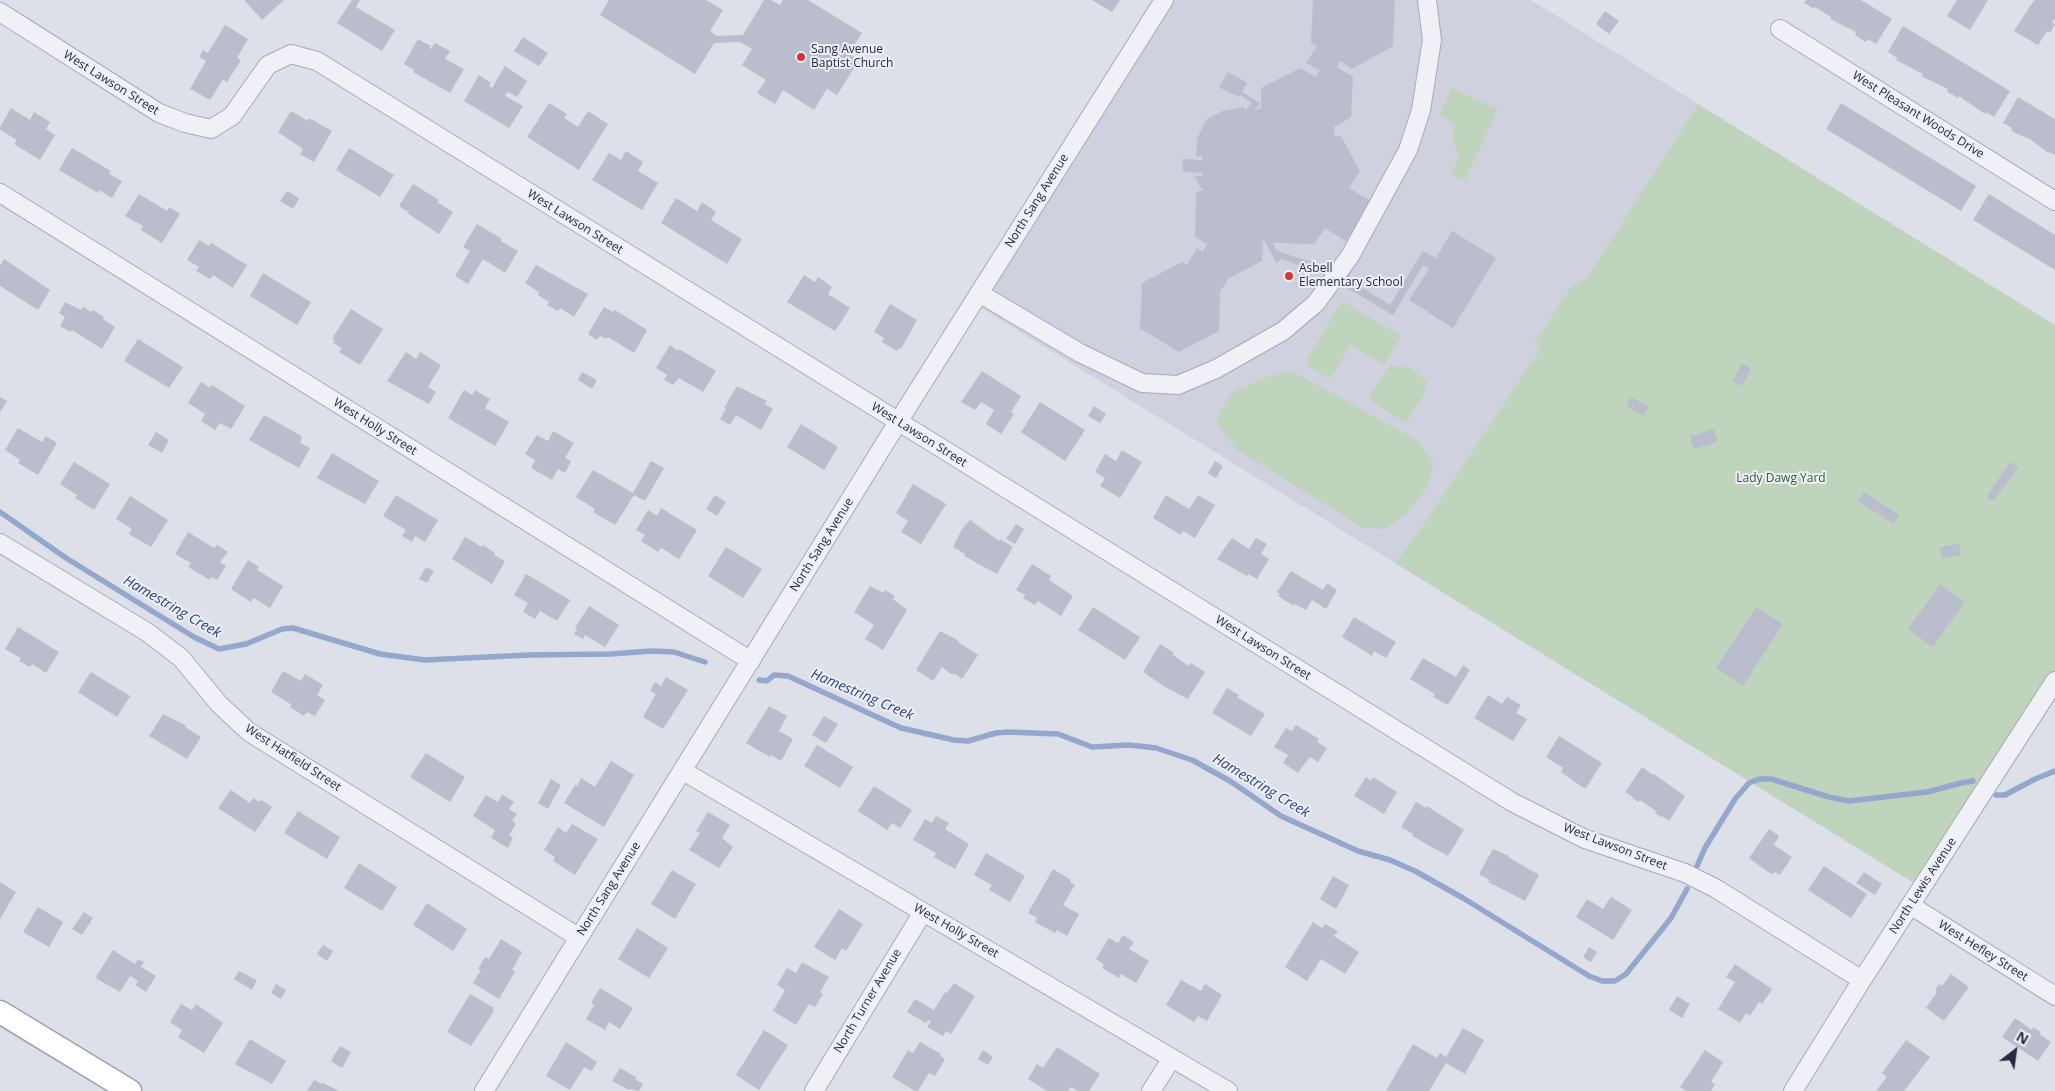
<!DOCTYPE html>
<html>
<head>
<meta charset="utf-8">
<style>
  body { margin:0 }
  #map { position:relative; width:2055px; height:1091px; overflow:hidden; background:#dde0e8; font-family:"Open Sans",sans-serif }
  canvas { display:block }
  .north { position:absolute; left:1990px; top:1026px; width:50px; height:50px; -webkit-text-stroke:4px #eceff6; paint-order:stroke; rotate:30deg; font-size:14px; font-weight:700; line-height:20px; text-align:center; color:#252b40 }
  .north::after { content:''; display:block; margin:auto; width:18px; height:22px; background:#252b40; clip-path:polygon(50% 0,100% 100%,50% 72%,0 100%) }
</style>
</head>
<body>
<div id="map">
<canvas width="2055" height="1091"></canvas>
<div class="north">N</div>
</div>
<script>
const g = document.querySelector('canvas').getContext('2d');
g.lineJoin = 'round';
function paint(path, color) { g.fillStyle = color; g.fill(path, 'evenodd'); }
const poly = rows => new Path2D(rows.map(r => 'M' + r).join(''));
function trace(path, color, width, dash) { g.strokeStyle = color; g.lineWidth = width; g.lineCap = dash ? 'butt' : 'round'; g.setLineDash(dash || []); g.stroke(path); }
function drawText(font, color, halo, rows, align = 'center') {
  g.font = font + ' "Open Sans",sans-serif'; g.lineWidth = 4; g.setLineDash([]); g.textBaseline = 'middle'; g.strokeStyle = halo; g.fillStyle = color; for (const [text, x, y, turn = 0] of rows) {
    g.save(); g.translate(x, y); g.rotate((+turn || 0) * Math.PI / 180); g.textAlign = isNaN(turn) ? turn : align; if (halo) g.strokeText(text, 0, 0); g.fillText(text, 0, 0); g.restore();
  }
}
const built = poly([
  [1164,0,1531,0,1698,104,1595,265,1574,294,1544,344,1417,534,1395,563,973,303]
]);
const green = poly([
  [1452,88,1498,109,1465,180,1451,174,1459,156,1453,140,1455,124,1439,115],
  [1698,104,2055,325,2055,681,1922,888,1395,563,1417,534,1541,348,1534,344,1571,287,1585,279,1595,265],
  [1342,301,1401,336,1384,365,1350,345,1330,379,1305,364],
  [1390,365,1411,368,1427,382,1424,394,1406,423,1371,401,1370,394],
  [1292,371,1415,439,1434,463,1426,489,1405,515,1384,529,1363,528,1236,449,1216,421,1231,393,1263,378]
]);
const stream = poly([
  [0,512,66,558,194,637,219,649,246,644,282,629,293,628,380,654,425,660,529,655,611,654,651,651,674,652,705,662],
  [759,680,767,681,774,675,788,676,901,728,954,740,968,741,996,733,1007,732,1058,734,1092,747,1129,745,1156,748,1192,760,1230,781,1281,816,1358,851,1390,860,1415,871,1463,898,1589,976,1602,981,1615,981,1626,974,1671,918,1687,889],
  [1996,795,2005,795,2035,779,2055,771],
  [1697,866,1705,848,1735,799,1749,783,1759,779,1771,779,1829,797,1849,801,1927,792,1961,783,1973,781]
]);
const building = poly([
  [244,0,284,0,262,20],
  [352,0,360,0,356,7,395,30,382,51,337,23],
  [609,0,706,0,723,10,710,31,717,36,743,35,764,0,771,0,780,5,783,0,808,0,862,33,849,54,859,60,837,95,827,89,814,110,783,90,775,104,757,93,766,80,742,65,752,49,740,42,714,43,695,74,600,15],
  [1092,0,1120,0,1112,12],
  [1313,0,1395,0,1393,46,1352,69,1340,61,1337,67,1353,77,1351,117,1334,127,1334,136,1341,136,1360,171,1349,188,1371,201,1346,241,1325,228,1314,244,1273,243,1277,251,1330,268,1334,261,1352,271,1348,278,1351,281,1390,305,1423,251,1436,258,1452,231,1496,258,1453,328,1409,300,1429,269,1423,265,1393,315,1325,275,1282,259,1276,263,1265,241,1263,241,1262,261,1228,279,1220,292,1219,331,1179,352,1140,328,1142,283,1182,262,1187,265,1197,248,1203,252,1207,244,1195,237,1196,193,1203,190,1198,184,1195,176,1201,176,1203,173,1183,172,1182,159,1203,160,1202,156,1196,157,1197,139,1206,120,1222,111,1244,107,1245,110,1252,103,1240,95,1239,97,1234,94,1233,95,1219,87,1228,72,1247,83,1242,92,1260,103,1255,111,1261,108,1261,88,1300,68,1316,77,1320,71,1306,63,1317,46,1311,43],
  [1806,0,1861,0,1892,19,1876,44,1868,39,1866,42,1861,39,1855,35,1856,32,1830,19,1831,17,1815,7,1814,9,1804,3],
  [1957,0,1988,0,1970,30,1947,16],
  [2034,0,2055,0,2055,18,2052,23,2055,24,2050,33,2047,31,2038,45,2014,31],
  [1605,11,1619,21,1609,34,1596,24],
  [225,25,248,39,237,58,241,60,227,82,223,79,210,100,190,89,206,61,199,57,203,50,208,53],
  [1903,26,2010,91,1994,117,1986,112,1985,114,1959,96,1958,98,1953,95,1947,92,1948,89,1921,76,1923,74,1896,60,1897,58,1888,52],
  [523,37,548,53,539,66,514,51],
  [418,39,431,46,429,48,431,49,435,43,450,51,445,59,464,69,450,93,413,72,414,70,404,64],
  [505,66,527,81,517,97,508,92,505,96,523,106,509,128,464,101,479,75,491,83,489,86,492,88],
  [2018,97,2055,119,2055,155,2049,152,2048,153,2030,139,2015,133,2011,130,2012,128,2003,123],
  [549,103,567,114,564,118,578,127,588,111,608,124,579,170,527,137],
  [1841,103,1976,186,1961,211,1826,129],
  [11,108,30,120,34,112,50,122,46,129,55,135,40,160,14,144,17,140,0,130,0,127],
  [291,111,308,121,309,118,332,131,314,162,300,154,303,149,278,132],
  [72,148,111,171,109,174,122,181,112,198,99,190,98,193,59,170],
  [349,148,394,175,380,197,336,170],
  [626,151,643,162,638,171,658,183,642,210,592,180,609,153,621,160],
  [413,184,439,200,437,202,453,212,439,234,407,213,409,210,406,211,399,206],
  [287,191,299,198,293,209,280,201],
  [139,194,167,211,169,207,180,214,162,243,141,230,143,226,125,216],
  [1989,194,2055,235,2055,270,1973,220],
  [676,198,697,211,702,202,716,212,711,220,742,239,727,264,661,223],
  [477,224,502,239,501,241,518,251,505,273,483,259,468,284,455,276,470,251,463,247],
  [199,240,209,246,211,243,247,265,233,288,213,275,210,279,196,271,199,267,187,260],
  [4,259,50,290,38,310,0,286,0,266],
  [536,265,588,294,574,317,560,308,558,311,547,305,549,302,538,295,539,292,525,283],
  [263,273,311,302,297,325,250,296],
  [804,275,815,282,818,277,832,287,828,294,850,308,835,331,787,302],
  [65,302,81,310,83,307,91,312,93,310,104,317,103,319,115,327,102,349,72,330,70,332,60,326,65,317,59,313],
  [890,304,917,320,901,349,899,348,897,351,882,342,884,338,874,332],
  [604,307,613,312,615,310,647,330,634,353,608,337,606,339,600,336,597,340,588,334],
  [351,309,383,329,360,365,339,352,342,348,333,343,335,340,332,339],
  [138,339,183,367,169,388,124,361],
  [670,345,678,351,679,349,716,371,703,392,679,378,673,385,664,380,667,375,656,368],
  [406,352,416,359,420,352,441,365,428,387,436,392,429,404,387,381],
  [1742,363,1751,368,1742,386,1733,381],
  [982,371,1021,396,1011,412,1014,414,1001,434,986,424,994,410,981,402,975,410,961,402],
  [582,372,597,380,592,389,578,380],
  [201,382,210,388,212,385,245,406,231,429,220,423,215,430,201,421,205,414,188,403],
  [737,386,767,401,765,404,773,409,761,430,736,415,730,425,720,419,726,409,724,408],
  [464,390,472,395,475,390,490,399,485,408,509,422,495,446,448,418],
  [0,397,7,401,0,412],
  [1631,397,1649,407,1643,416,1626,406],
  [1040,402,1085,430,1065,461,1021,432],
  [1094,406,1106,414,1100,423,1088,416],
  [264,415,300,435,302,438,300,443,310,448,299,468,249,440],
  [801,424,838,447,824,470,787,447],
  [18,428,42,442,46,436,57,443,38,475,18,463,20,460,5,450],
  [1714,429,1718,442,1694,449,1690,436],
  [553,431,574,443,565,458,571,461,565,473,558,469,552,480,531,468,535,460,525,454,537,435,548,441],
  [156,432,169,440,162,453,148,445],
  [1122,450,1142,462,1120,498,1100,486,1105,478,1095,472,1105,454,1116,461],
  [332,453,379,481,365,504,317,478],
  [651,461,664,468,645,501,634,495,615,525,593,512,595,509,576,497,593,470,633,493],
  [1215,461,1223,466,1216,478,1208,473],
  [74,462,110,484,94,510,75,498,77,495,60,484],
  [2010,462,2018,467,1993,502,1986,497],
  [913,484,946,504,921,544,901,532,908,521,896,513],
  [1864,492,1899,515,1894,524,1858,501],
  [396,495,438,520,425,542,415,536,412,542,402,536,406,530,383,516],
  [715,495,726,502,717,516,706,509],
  [1166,495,1189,509,1198,495,1215,505,1195,538,1183,531,1181,535,1153,518],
  [130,496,168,520,151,547,129,534,132,529,116,519],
  [661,508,697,530,679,559,661,548,658,552,641,541,645,535,636,530,648,510,657,516],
  [970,520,999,541,1000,539,1013,547,997,574,964,556,965,554,953,547,962,529],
  [1016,524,1024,529,1015,544,1006,539],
  [188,532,214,548,217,545,228,552,220,562,226,566,217,580,212,577,210,580,188,567,191,563,175,554],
  [465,537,482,547,483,545,495,553,494,555,505,561,492,584,452,559],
  [1232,538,1249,549,1256,538,1267,544,1261,554,1269,559,1257,579,1248,574,1247,576,1217,559],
  [1959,543,1961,555,1942,558,1940,547],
  [726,547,762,569,743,598,708,576],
  [248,560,259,567,257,570,283,586,270,608,254,598,251,602,231,589],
  [1032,564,1051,576,1049,580,1073,596,1061,616,1038,601,1035,605,1023,598,1025,595,1016,590],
  [426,567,434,571,427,583,419,579],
  [1291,571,1323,590,1327,583,1337,590,1326,609,1312,600,1306,610,1295,604,1294,606,1278,596,1280,594,1277,592],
  [526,574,570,600,557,621,540,611,535,619,523,612,528,603,514,595],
  [1940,584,1965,602,1933,647,1908,629],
  [870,586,884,593,885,590,895,596,893,599,907,610,883,650,865,639,874,625,854,612],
  [589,606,619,625,605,647,585,635,583,639,574,634,577,630,575,628],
  [1093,607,1140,637,1125,660,1078,630],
  [1756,607,1783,624,1743,686,1716,668],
  [1354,617,1396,642,1386,658,1374,651,1372,656,1342,637],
  [18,627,59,652,46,673,32,664,30,667,19,661,21,658,5,649],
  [940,631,959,641,958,642,978,655,962,679,955,674,951,674,942,667,933,681,916,670],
  [1160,644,1174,653,1173,655,1189,666,1191,663,1205,672,1188,699,1165,687,1143,672],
  [1423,658,1456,677,1463,665,1470,670,1448,705,1433,697,1435,694,1410,679],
  [283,671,301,681,305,674,323,685,317,695,325,700,315,716,307,712,304,716,290,707,292,705,271,692],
  [91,672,130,696,117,717,78,692],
  [666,677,688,690,663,729,643,717,656,694,650,691,655,682,661,686],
  [1227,688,1239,695,1237,697,1265,714,1251,736,1212,713],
  [1488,695,1502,704,1507,697,1521,705,1516,713,1527,719,1513,741,1474,718],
  [769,706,787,716,779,731,793,739,781,761,771,755,770,757,746,743],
  [163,714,187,726,185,727,201,737,187,759,149,736],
  [824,716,838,724,826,743,812,735],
  [1296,725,1319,739,1317,742,1327,748,1318,762,1310,757,1298,773,1283,763,1288,755,1274,747,1286,728,1292,731],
  [1559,736,1602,763,1586,788,1582,787,1561,772,1563,768,1546,757],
  [817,745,853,767,840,788,804,766],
  [426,753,465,777,450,802,410,777],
  [611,761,634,775,604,827,564,803,575,785,577,786,581,778,595,787],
  [1642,767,1653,775,1654,774,1685,796,1669,821,1662,816,1661,817,1655,813,1656,811,1640,800,1638,802,1632,798,1633,797,1625,792],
  [1366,777,1371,781,1373,777,1397,792,1384,814,1354,796],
  [551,779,561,785,548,809,538,803],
  [874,786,912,810,900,828,892,823,887,830,858,811],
  [231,790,250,803,253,798,259,802,261,800,272,807,255,832,218,808],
  [502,794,514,802,509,809,517,814,512,821,516,824,509,835,513,838,508,848,491,838,495,830,473,816,486,795,498,802],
  [1416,802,1426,808,1427,806,1464,830,1448,856,1412,836,1413,834,1401,827],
  [298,811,340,837,327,859,284,833],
  [708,812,730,825,722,838,733,847,719,868,689,850,700,833,696,831],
  [936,816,949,823,945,829,969,844,955,869,934,857,936,853,913,840,925,819,932,823],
  [572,824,598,839,575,875,553,861,555,857,544,850,558,827,566,833],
  [1769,829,1779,836,1774,845,1792,857,1780,875,1775,872,1773,874,1768,872,1749,858],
  [1493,849,1509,856,1508,857,1539,875,1525,901,1488,882,1490,880,1479,874],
  [986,853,1025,876,1010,902,989,890,992,885,974,875],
  [359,863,397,887,382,911,344,888],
  [1824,866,1867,894,1851,918,1808,890],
  [1053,869,1071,880,1070,882,1075,885,1063,905,1079,914,1067,936,1057,930,1055,933,1035,922,1037,918,1028,913],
  [672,870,696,884,675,919,651,904],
  [1864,872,1882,884,1875,895,1856,883],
  [1333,876,1349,885,1336,909,1320,899],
  [0,882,16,892,0,919],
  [1611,897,1632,910,1613,940,1576,917,1587,899,1603,909],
  [427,903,467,929,453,951,413,925],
  [38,907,63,922,49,947,23,932],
  [839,909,863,924,846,951,842,948,835,960,814,947],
  [84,912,93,918,82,935,72,929],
  [1313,922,1322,928,1325,924,1338,931,1334,936,1359,952,1345,974,1321,959,1307,981,1285,967],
  [637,928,668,948,649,978,618,959],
  [1123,935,1134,942,1129,949,1149,961,1136,983,1121,974,1119,978,1102,968,1104,965,1096,959,1109,938,1118,943],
  [501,939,522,952,512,970,515,972,499,999,473,983,481,970,478,969,485,957,489,959],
  [323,945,333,951,327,961,317,954],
  [1589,947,1597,952,1591,962,1583,957],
  [113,950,135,964,138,959,144,962,141,967,156,976,146,992,135,985,138,981,130,976,120,992,97,979,96,977],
  [802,962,829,977,820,992,823,994,815,1007,809,1004,796,1025,773,1011,785,990,777,985,787,968,796,973],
  [1735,964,1772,989,1762,1004,1759,1002,1750,1016,1746,1013,1740,1023,1718,1009,1735,982,1726,977],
  [239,971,257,980,252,990,234,979],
  [1951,974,1969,987,1944,1021,1926,1008,1937,992,1935,990,1939,984,1942,986],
  [1181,980,1201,991,1205,984,1222,995,1207,1021,1198,1016,1194,1022,1166,1005],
  [954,983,975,996,951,1034,946,1031,943,1036,927,1027,931,1021,928,1020,926,1023,907,1012,915,999,934,1010,945,992,947,993],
  [276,984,286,990,281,999,271,993],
  [600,988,633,1008,620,1029,609,1022,605,1030,586,1019,594,1005,591,1003],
  [470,994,494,1008,492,1011,494,1011,471,1046,447,1032],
  [1677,996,1690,1004,1682,1018,1669,1010],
  [181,1004,192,1010,196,1004,223,1023,204,1053,178,1037,182,1030,170,1022],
  [2015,1018,2032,1030,2033,1027,2041,1032,2039,1034,2051,1042,2038,1061,2002,1037],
  [1463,1028,1484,1040,1465,1074,1446,1063,1429,1091,1386,1091,1413,1044,1437,1058,1440,1053,1446,1057],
  [764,1030,788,1045,759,1090,736,1075],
  [250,1039,286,1061,272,1084,235,1064],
  [1906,1040,1930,1057,1904,1091,1876,1091,1887,1077,1882,1073],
  [566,1042,597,1062,592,1071,584,1067,570,1090,546,1076],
  [920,1042,941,1054,940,1056,945,1059,935,1076,929,1073,918,1091,915,1091,892,1077,908,1050,913,1053],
  [340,1046,351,1052,342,1068,331,1061],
  [1057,1047,1100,1074,1089,1091,1078,1091,1071,1087,1068,1091,1047,1091,1028,1079,1037,1064,1043,1068],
  [983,1050,993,1057,988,1065,978,1059],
  [1705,1050,1723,1062,1711,1082,1715,1084,1711,1091,1686,1091,1680,1087],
  [620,1068,636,1077,635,1079,643,1084,639,1091,629,1089,629,1090,612,1081],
  [314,1080,322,1084,323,1083,339,1091,307,1091]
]);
const minor = poly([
  [0,12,159,113,185,123,211,129,232,116,268,65,291,54,317,61,1512,802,1585,839,1685,873,1715,888,1862,980],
  [1780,29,2055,201],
  [0,193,751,661],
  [979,293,1080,353,1142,383,1178,385,1216,369,1283,331,1316,303,1350,256,1408,150,1421,110,1432,40,1427,0],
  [0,543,147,632,181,658,219,704,249,732,578,937],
  [683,771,1228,1091],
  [1910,905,2055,996],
  [484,1091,898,422,1164,0],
  [814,1091,923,912],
  [1151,1091,1172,1058],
  [1793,1091,1862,980,2055,681]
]);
const major = poly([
  [0,1012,130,1091]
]);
const markers = [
  [801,57,5,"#da3535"],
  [1289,276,5,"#da3535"]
];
const poiNames = [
  ["Sang Avenue",811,50],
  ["Baptist Church",811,64],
  ["Asbell",1299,269],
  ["Elementary School",1299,283]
];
const streetNames = [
  ["West Lawson Street",111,83,32],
  ["West Pleasant Woods Drive",1918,115,32],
  ["North Sang Avenue",1037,201,-58],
  ["West Lawson Street",575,222,32],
  ["West Holly Street",375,427,32],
  ["West Lawson Street",919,435,32],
  ["North Sang Avenue",822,545,-58],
  ["West Lawson Street",1263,648,32],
  ["West Hatfield Street",293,758,33],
  ["West Lawson Street",1615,847,21],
  ["North Lewis Avenue",1923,886,-57],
  ["North Sang Avenue",609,889,-58],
  ["West Holly Street",956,931,30],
  ["West Hefley Street",1983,951,32],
  ["North Turner Avenue",868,1001,-59]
];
const parkNames = [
  ["Lady Dawg Yard",1781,479]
];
const waterNames = [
  ["Hamestring Creek",172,607,30],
  ["Hamestring Creek",862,695,23],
  ["Hamestring Creek",1261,786,31]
];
paint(built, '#cfd2de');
paint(green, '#bfd3bd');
trace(stream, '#94a7cc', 5.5);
paint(building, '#babecc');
trace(minor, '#a6aab6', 20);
trace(major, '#9ba2b5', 25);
trace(minor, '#f0f1f6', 18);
trace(major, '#fff', 22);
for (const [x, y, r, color] of markers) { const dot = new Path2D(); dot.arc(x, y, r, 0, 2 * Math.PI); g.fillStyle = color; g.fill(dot); trace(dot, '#eceff6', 2); }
drawText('12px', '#252b40', '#eceff6', poiNames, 'left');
drawText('12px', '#252b40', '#eceff6', streetNames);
drawText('12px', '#335d31', '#eceff6', parkNames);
drawText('italic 14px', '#2c4278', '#eceff6', waterNames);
</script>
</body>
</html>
